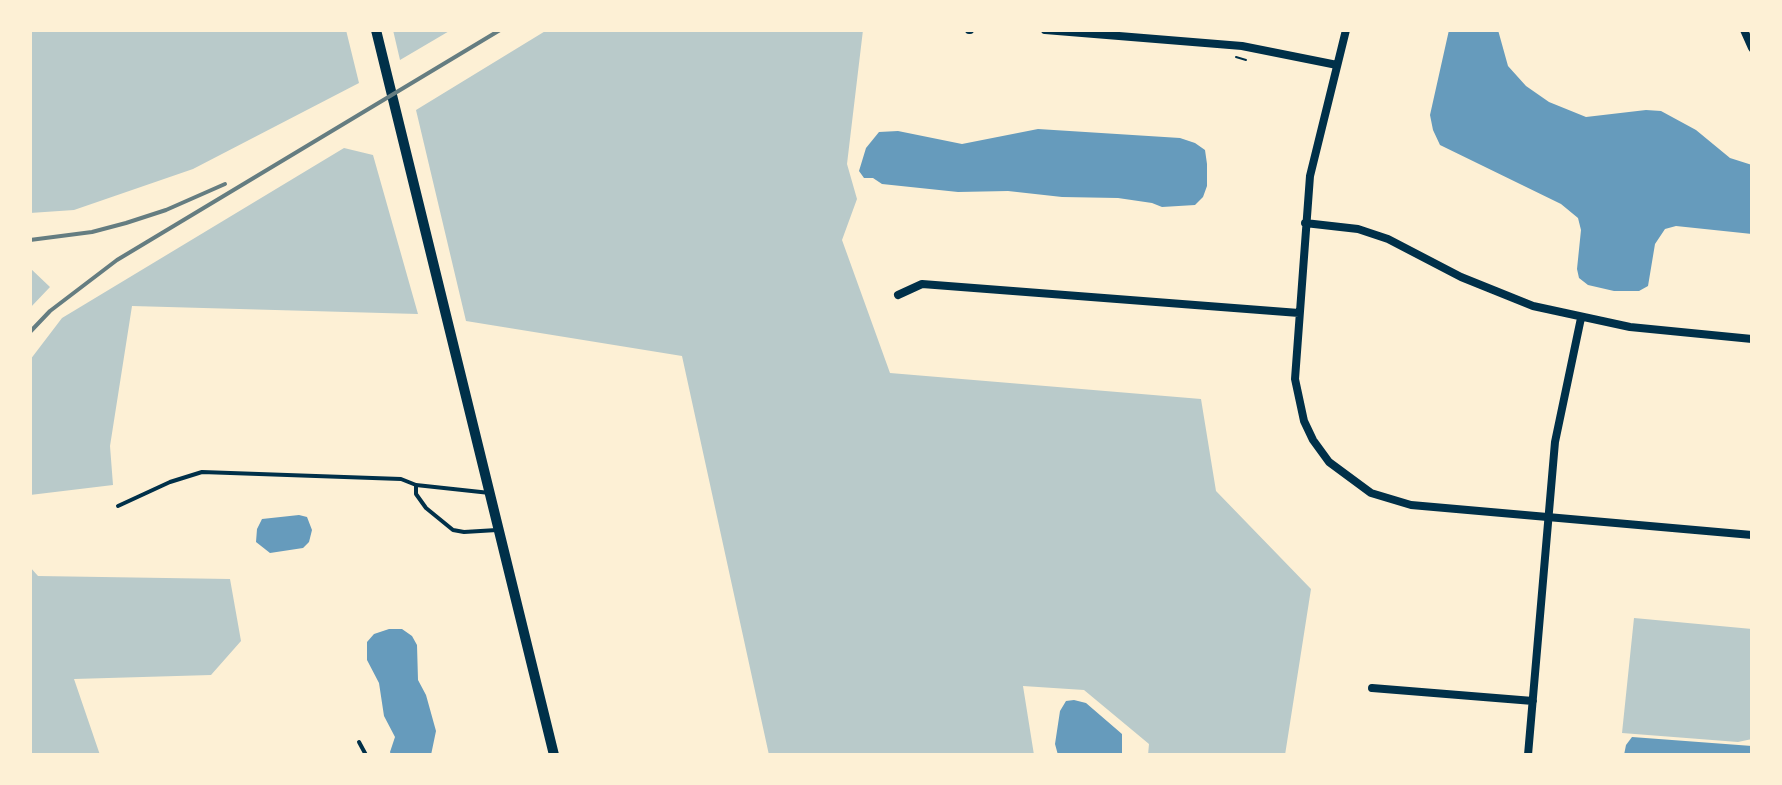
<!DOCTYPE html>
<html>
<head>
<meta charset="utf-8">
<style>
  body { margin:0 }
  #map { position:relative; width:1782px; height:785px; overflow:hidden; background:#fdf0d5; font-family:Lato,sans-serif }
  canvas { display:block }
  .frame { position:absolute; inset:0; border:32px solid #fdf0d5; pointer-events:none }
</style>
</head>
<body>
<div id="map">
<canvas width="1782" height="785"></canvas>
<div class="frame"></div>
</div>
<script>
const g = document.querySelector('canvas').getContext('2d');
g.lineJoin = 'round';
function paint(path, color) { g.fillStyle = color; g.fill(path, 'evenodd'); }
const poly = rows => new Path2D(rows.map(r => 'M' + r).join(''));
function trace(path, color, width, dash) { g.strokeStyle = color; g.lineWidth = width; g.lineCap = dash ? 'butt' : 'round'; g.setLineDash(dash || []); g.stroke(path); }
const green = poly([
  [30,30,346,30,359,83,193,169,74,210,30,213],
  [393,30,451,30,400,60],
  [547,30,863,30,847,164,857,199,842,240,890,373,1201,399,1216,491,1311,589,1285,755,1148,755,1149,744,1084,690,1023,686,1034,755,769,755,682,356,466,321,416,110],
  [344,148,373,155,418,314,132,306,110,446,113,485,30,495,30,360,62,318],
  [30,268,50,287,30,308],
  [30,567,38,576,230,579,241,641,211,675,74,679,100,755,30,755],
  [1634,618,1752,629,1752,739,1738,742,1622,733]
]);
const water = poly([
  [1449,30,1498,30,1508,66,1526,86,1549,102,1586,117,1646,110,1661,111,1696,130,1730,158,1752,165,1752,234,1676,226,1665,229,1655,244,1648,286,1639,291,1614,291,1588,285,1579,278,1577,269,1581,230,1578,218,1561,204,1440,145,1433,130,1430,115],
  [1038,129,1180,138,1195,143,1205,150,1207,164,1207,186,1203,197,1195,205,1162,207,1152,203,1118,198,1062,197,1008,191,958,192,882,184,873,178,864,178,859,171,866,148,879,132,898,131,962,144],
  [299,515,307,517,312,530,309,542,303,548,270,553,256,542,257,529,262,519],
  [389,629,402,629,412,636,417,645,418,680,426,695,436,731,431,755,391,755,390,752,395,737,384,716,379,683,367,660,367,642,374,634],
  [1074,700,1086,703,1122,734,1122,755,1058,755,1055,744,1060,711,1066,701],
  [1632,737,1752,746,1752,755,1624,755,1626,745]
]);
const path = poly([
  [1236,57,1246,60]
]);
const service = poly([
  [490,493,416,485,416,494,426,508,453,530,464,532,497,530],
  [118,506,170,482,202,472,401,479,416,485],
  [359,742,366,755]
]);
const minor = poly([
  [969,30,970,30],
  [1045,30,1242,46,1337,65],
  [1346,30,1310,176,1295,379,1304,421,1313,440,1329,462,1371,493,1411,505,1752,535],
  [1744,30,1752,48],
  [1305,223,1358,229,1388,239,1461,277,1533,306,1630,327,1752,339],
  [898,295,922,284,1299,313],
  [1372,688,1533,701],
  [1528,755,1555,442,1581,318]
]);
const tertiary = poly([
  [376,30,554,755]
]);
const rail = poly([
  [30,240,92,232,126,223,166,210,225,184],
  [30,332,50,311,117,260,500,30]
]);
paint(green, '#b9caca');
paint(water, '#669bbc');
trace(path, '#003049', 2);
trace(service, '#003049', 4);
trace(minor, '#003049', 8);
trace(tertiary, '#003049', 10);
trace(rail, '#657d81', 4);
</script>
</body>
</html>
